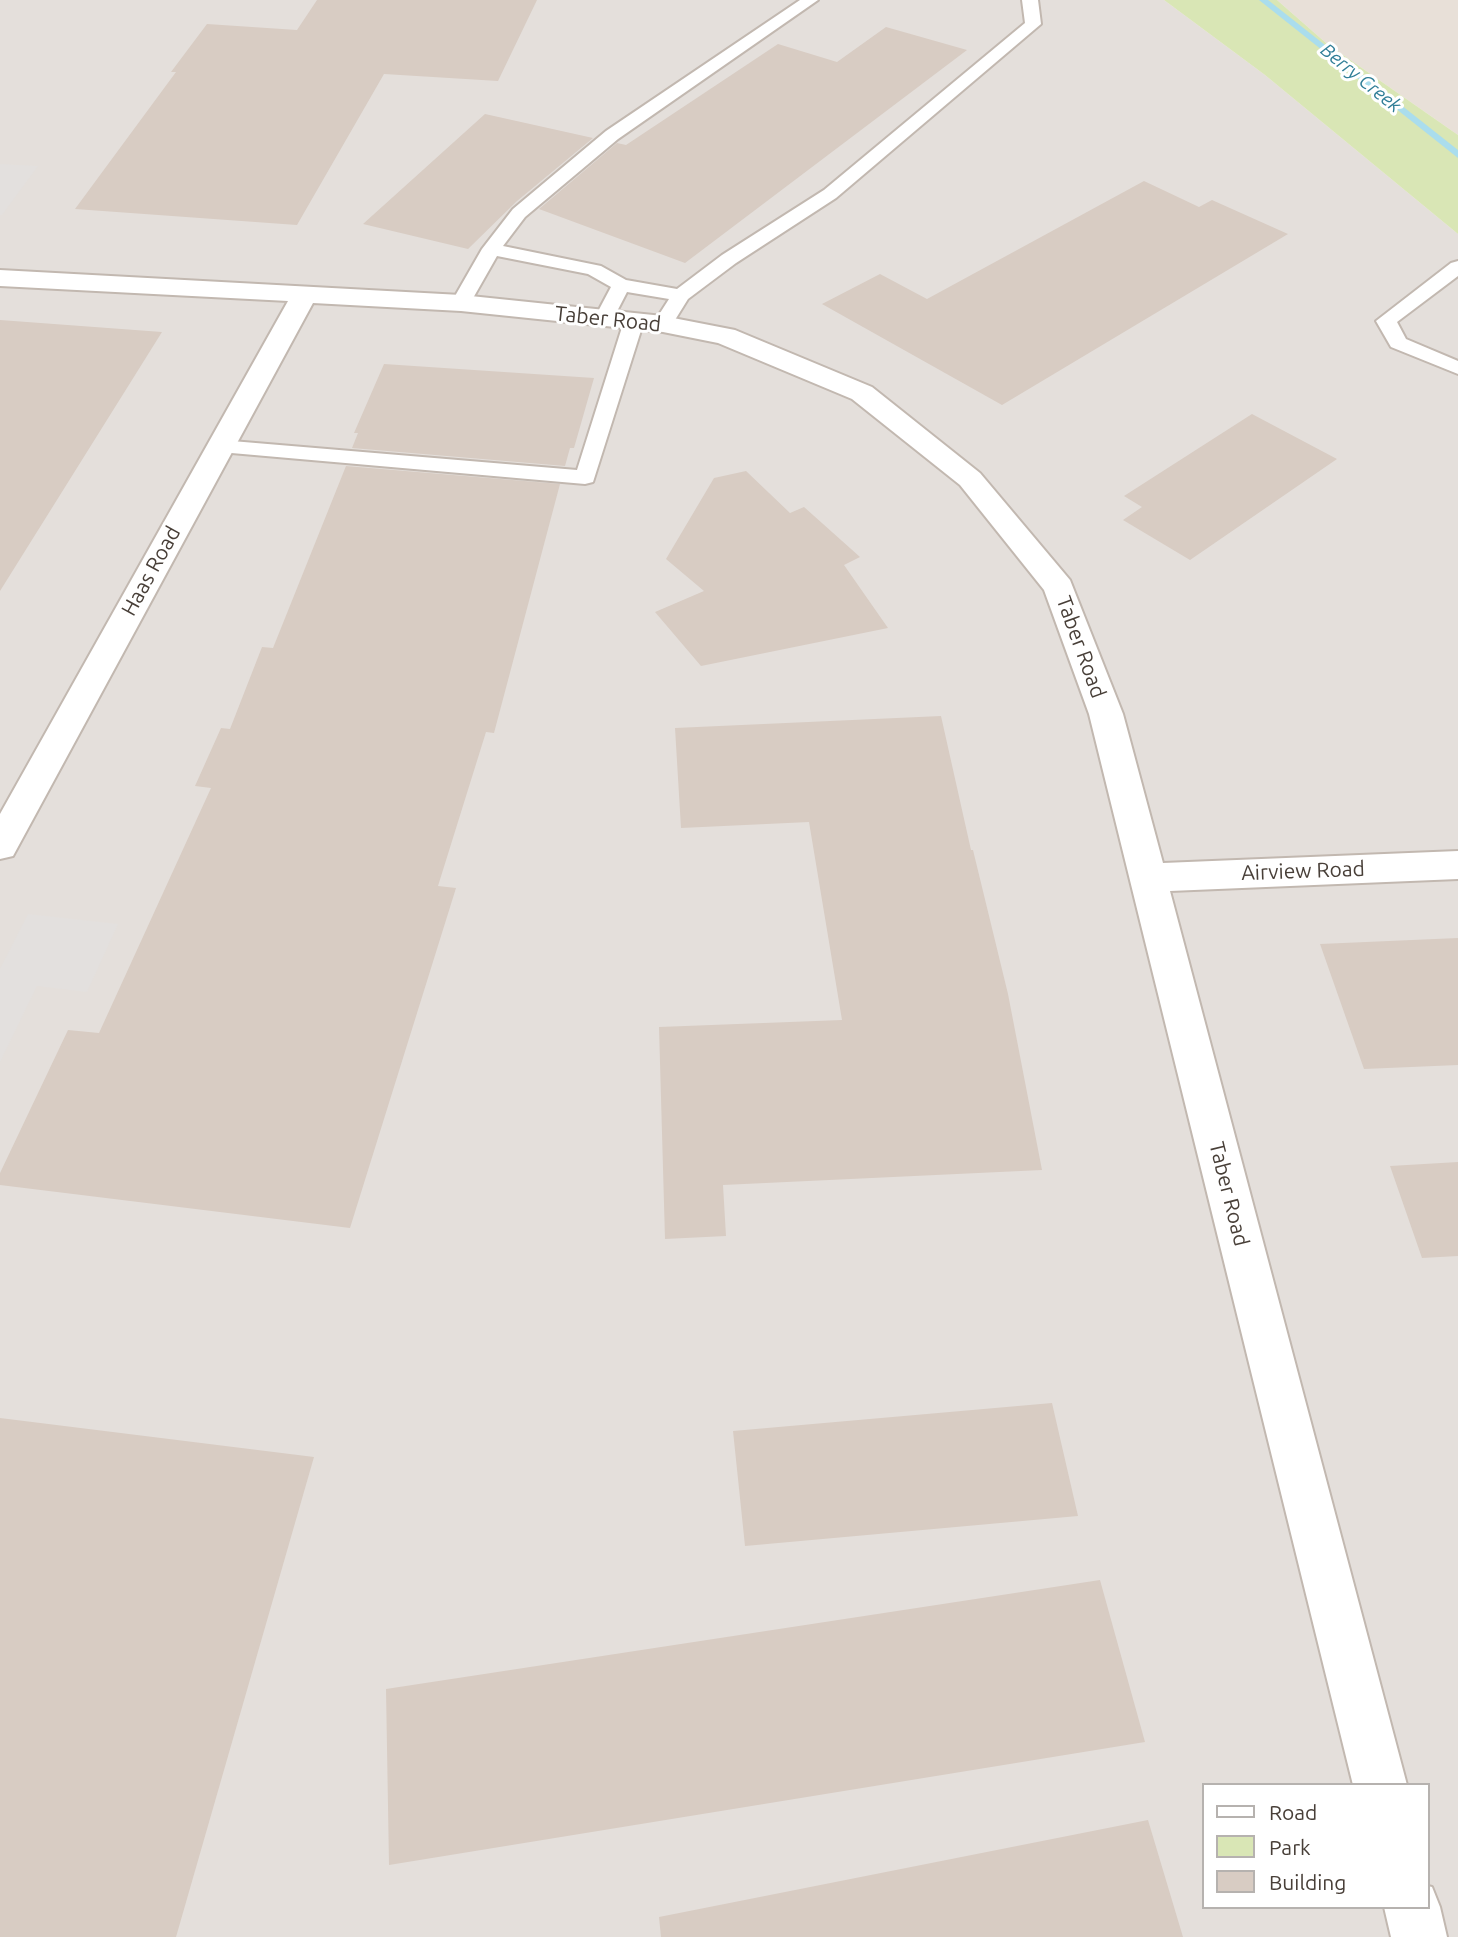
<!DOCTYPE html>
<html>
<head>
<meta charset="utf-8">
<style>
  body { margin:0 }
  #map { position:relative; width:1458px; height:1937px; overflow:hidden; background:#f4efea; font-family:Ubuntu,sans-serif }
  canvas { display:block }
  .legend { position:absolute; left:1202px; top:1783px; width:228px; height:126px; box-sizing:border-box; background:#fff; border:2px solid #b6b2af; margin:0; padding:9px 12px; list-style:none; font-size:21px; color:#483f38 }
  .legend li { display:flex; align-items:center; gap:14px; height:35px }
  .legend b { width:35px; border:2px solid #b6b2af }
</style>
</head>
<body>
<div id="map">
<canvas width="1458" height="1937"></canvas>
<ul class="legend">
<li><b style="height:9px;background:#fff"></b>Road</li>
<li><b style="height:19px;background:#d9e6b5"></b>Park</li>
<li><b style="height:19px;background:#d8ccc3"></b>Building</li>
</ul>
</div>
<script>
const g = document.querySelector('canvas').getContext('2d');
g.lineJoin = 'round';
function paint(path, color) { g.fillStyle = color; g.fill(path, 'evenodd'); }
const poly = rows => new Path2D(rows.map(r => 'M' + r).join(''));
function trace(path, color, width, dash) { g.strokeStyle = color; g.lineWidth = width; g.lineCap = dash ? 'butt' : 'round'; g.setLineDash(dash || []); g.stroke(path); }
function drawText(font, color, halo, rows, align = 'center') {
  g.font = font + ' Ubuntu,sans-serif'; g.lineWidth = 6; g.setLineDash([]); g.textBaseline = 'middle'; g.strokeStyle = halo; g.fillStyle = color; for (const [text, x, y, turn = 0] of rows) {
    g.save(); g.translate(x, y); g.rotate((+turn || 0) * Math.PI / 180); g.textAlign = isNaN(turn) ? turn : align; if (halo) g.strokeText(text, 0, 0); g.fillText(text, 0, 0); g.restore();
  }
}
const residential = poly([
  [1277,0,1458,0,1458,135,1326,43]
]);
const industrial = poly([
  [0,0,1164,0,1265,75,1458,234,1458,1937,0,1937],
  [1204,1785,1428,1785,1428,1907,1204,1907]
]);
const green = poly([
  [1164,0,1277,0,1326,43,1458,135,1458,234,1265,75]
]);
const parking = poly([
  [0,164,38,166,2,215,0,215],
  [28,914,118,924,87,992,37,986,0,1062,0,969]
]);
const stream = poly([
  [1259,0,1268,0,1458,150,1458,158,1259,0]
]);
const building = poly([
  [317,0,537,0,498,81,384,74,297,225,75,209,176,72,171,72,207,24,297,30],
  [886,27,967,50,685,263,539,209,617,143,626,145,778,44,837,62],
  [485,114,593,138,517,201,468,249,363,224],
  [1144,181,1199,207,1212,200,1288,234,1002,405,822,304,880,274,927,299],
  [0,320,162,332,0,591],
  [384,364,594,378,574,448,570,448,565,466,352,448,358,433,354,433],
  [1252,414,1337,459,1190,560,1123,520,1142,507,1124,496],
  [346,466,560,484,494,733,486,732,438,886,456,888,350,1228,0,1185,0,1173,68,1030,99,1033,211,788,195,786,221,728,230,729,262,647,273,648],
  [746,471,790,513,804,507,860,557,844,565,888,628,701,666,655,612,704,591,666,559,714,478],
  [941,716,971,850,973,850,1008,994,1042,1170,723,1185,726,1236,665,1239,659,1027,842,1020,809,822,681,828,675,728],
  [1458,938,1458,1065,1364,1069,1320,944],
  [1458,1162,1458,1256,1422,1258,1390,1166],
  [1052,1403,1078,1516,745,1546,733,1431],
  [0,1418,314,1457,176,1937,0,1937],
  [1100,1580,1145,1742,389,1865,386,1689],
  [1148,1820,1183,1937,661,1937,659,1917]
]);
const service = poly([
  [800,0,818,0,618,139,525,217,503,246,601,266,626,280,677,289,722,255,824,190,1025,23,1022,0,1038,0,1041,24,836,198,736,263,688,299,670,328,656,328,653,324,669,299,627,292,611,323,597,323,594,319,611,287,588,274,497,256,468,307,454,307,451,303,482,249,513,209,606,131,800,0],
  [1458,261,1458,276,1397,322,1406,339,1458,361,1458,374,1391,347,1376,321,1451,263,1458,261],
  [634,315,644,321,593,482,585,484,220,452,213,450,209,446,213,442,220,440,577,470,624,321,634,315]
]);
const minor = poly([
  [0,270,461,295,663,316,735,330,872,387,980,473,1070,580,1123,714,1163,863,1458,851,1458,879,1170,891,1407,1785,1353,1785,1089,714,1044,590,960,485,852,399,718,343,663,332,461,311,313,303,13,856,0,859,0,814,288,301,0,286,0,270],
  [1428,1886,1432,1887,1440,1907,1447,1937,1391,1937,1384,1907,1428,1907,1428,1886]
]);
const farWaternames = [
  ["Berry Creek",1361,78,39]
];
const streetNames = [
  ["Taber Road",608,319,6],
  ["Haas Road",151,571,-61],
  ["Taber Road",1081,647,70],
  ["Airview Road",1303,871,-2],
  ["Taber Road",1229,1194,76]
];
paint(residential, '#e8e0d8');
paint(industrial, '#e4dfdb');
paint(green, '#d9e6b5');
paint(parking, '#e3e0de');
paint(stream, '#aadded');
paint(building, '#d8ccc3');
trace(service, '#c2b8b0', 4);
trace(minor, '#c2b8b0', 4);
paint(service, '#fff');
paint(minor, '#fff');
drawText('italic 19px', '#307e97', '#fff', farWaternames);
drawText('21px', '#483f38', '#fff', streetNames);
</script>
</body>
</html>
